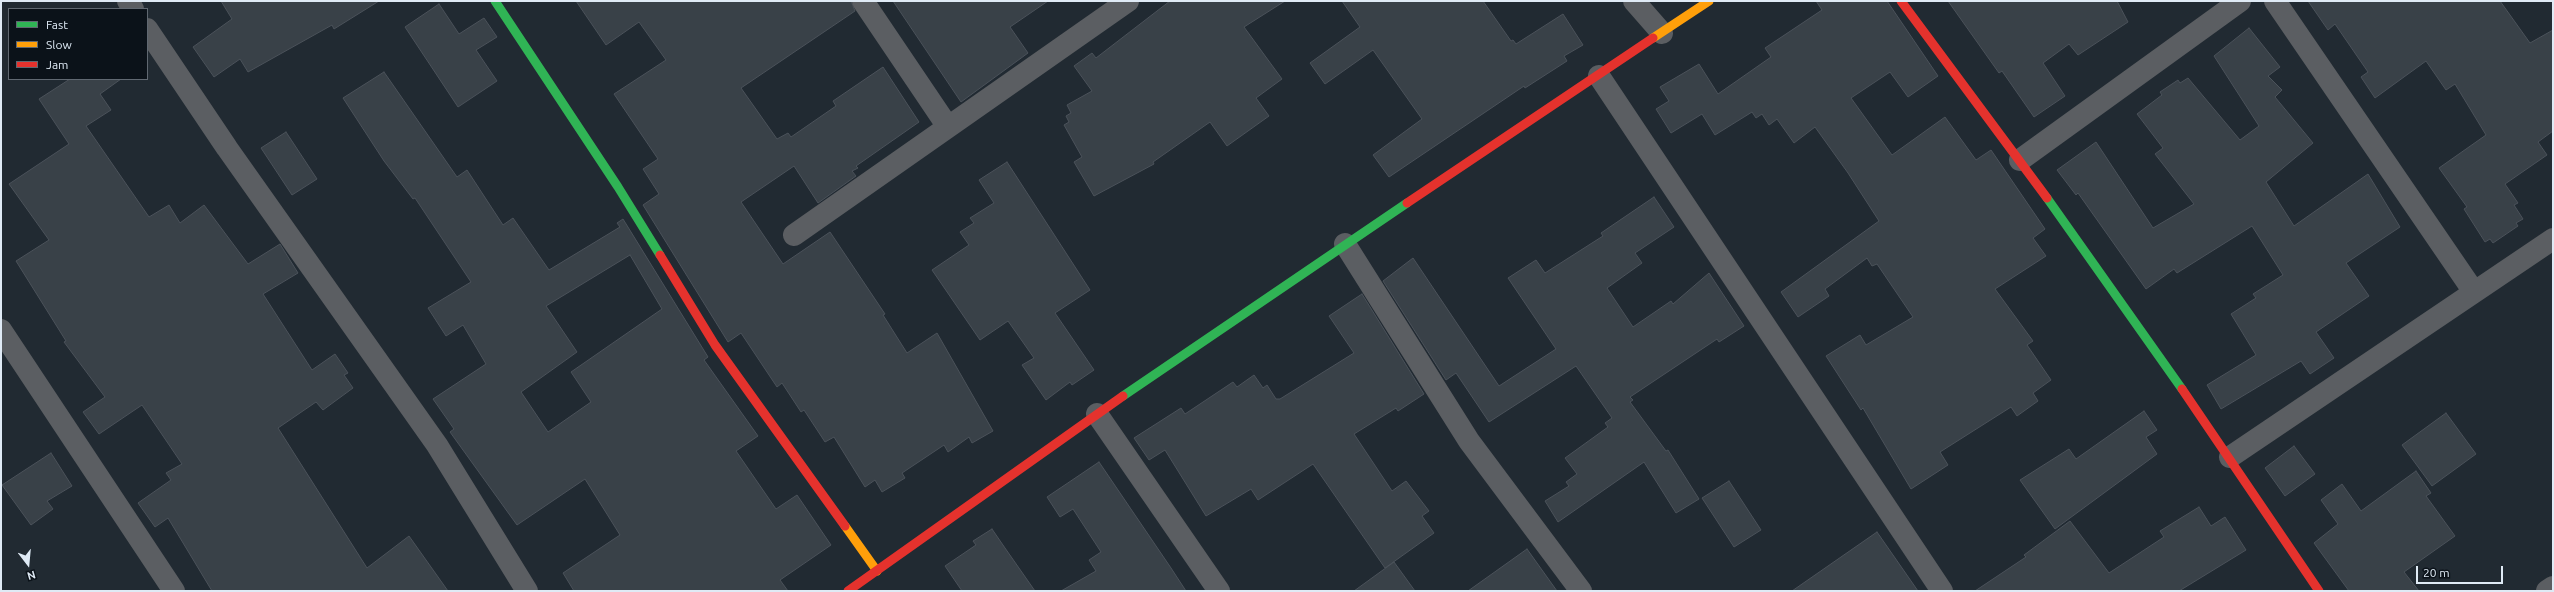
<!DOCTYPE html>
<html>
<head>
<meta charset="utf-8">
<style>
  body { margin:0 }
  #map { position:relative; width:2554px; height:592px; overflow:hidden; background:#212a32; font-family:Ubuntu,sans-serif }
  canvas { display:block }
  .frame { position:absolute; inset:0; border:2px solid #dfeaf5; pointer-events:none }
  .legend { position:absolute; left:8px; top:8px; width:140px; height:72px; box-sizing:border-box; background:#0b1219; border:1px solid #606871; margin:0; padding:5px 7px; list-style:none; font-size:12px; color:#dfeaf5 }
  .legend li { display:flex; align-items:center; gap:8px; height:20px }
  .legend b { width:20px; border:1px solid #606871 }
  .north { position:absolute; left:8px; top:544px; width:40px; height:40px; -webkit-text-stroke:3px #0b1219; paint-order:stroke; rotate:164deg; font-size:11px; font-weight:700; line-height:16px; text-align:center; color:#dfeaf5 }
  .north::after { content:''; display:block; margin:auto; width:14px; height:18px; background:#dfeaf5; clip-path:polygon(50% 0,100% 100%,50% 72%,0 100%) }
  .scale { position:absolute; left:2416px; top:566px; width:87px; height:18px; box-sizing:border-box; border:2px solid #dfeaf5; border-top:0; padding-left:5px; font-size:12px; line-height:14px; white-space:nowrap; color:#dfeaf5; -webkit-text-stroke:3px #0b1219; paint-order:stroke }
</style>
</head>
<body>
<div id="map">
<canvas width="2554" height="592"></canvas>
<div class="frame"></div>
<ul class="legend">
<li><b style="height:5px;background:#30b455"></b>Fast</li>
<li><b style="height:5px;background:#ff9f0a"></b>Slow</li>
<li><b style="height:5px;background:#e5322d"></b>Jam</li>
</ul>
<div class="north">N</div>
<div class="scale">20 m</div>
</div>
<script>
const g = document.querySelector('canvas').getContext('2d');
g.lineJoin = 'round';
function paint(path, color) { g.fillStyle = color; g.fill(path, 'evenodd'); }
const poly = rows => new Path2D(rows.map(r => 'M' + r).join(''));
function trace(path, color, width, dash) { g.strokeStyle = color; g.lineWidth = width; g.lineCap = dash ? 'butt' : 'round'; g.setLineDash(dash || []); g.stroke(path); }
const building = poly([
  [221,1,379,1,334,29,332,25,248,72,240,59,214,77,193,47,232,19,221,1],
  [576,1,851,1,855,11,741,88,777,139,788,133,791,137,836,106,833,101,883,67,919,122,856,166,858,168,852,171,856,176,818,203,794,166,741,202,783,264,830,232,885,314,883,315,907,353,937,333,993,431,972,443,969,437,948,452,944,445,902,473,905,478,882,492,875,480,865,487,834,437,825,442,804,410,801,412,782,383,777,387,741,333,728,342,643,205,659,194,643,169,658,159,614,94,666,60,639,22,606,45,576,1],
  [893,1,1048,1,1010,27,1028,53,961,102,893,1],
  [1170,1,1285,1,1244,27,1282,79,1256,98,1269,116,1227,146,1210,122,1153,162,1154,164,1094,196,1074,162,1082,157,1064,125,1069,122,1066,116,1071,113,1067,105,1092,91,1074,66,1092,53,1096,58,1170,1],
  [1342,1,1483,1,1511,41,1513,40,1516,44,1563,14,1583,45,1564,56,1567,61,1525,88,1524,86,1389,177,1373,155,1422,119,1373,50,1325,84,1310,63,1360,27,1342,1],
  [1816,1,1887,1,1938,76,1908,97,1890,72,1851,98,1892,155,1945,117,1976,160,1991,150,2045,229,2033,238,2046,256,1995,289,2033,341,2027,345,2051,380,2033,393,2038,401,2017,416,2011,407,1940,452,1948,465,1911,489,1863,408,1861,410,1826,356,1860,335,1866,345,1913,317,1877,264,1872,266,1867,258,1825,289,1829,296,1798,317,1781,292,1879,221,1848,173,1815,127,1794,143,1777,119,1769,125,1762,114,1756,118,1752,112,1715,135,1702,114,1671,133,1656,109,1669,101,1660,87,1699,64,1718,94,1771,57,1765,48,1822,10,1816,1],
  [1948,1,2117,1,2128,22,2078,55,2069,44,2043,63,2065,96,2034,117,2002,71,1999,73,1948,1],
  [2308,1,2500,1,2530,43,2553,30,2553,131,2538,142,2547,155,2505,184,2518,203,2514,205,2523,219,2516,223,2518,226,2493,243,2490,239,2485,242,2464,209,2467,207,2439,168,2486,135,2455,84,2446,90,2426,61,2375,98,2361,77,2368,72,2335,24,2328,30,2308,1],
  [439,4,459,34,484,18,497,37,476,50,497,81,458,107,405,27,439,4],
  [2249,28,2280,67,2268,76,2282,90,2275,97,2313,143,2266,182,2294,226,2368,174,2400,227,2346,263,2369,296,2316,332,2334,358,2310,374,2301,361,2221,409,2207,385,2256,355,2231,314,2256,298,2253,294,2283,275,2252,226,2177,273,2174,269,2146,289,2078,193,2076,195,2057,170,2096,142,2153,228,2194,204,2155,154,2163,148,2137,114,2162,95,2160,92,2178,80,2180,83,2188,78,2240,140,2259,126,2214,56,2249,28],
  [384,72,457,177,467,170,503,225,513,218,549,270,620,227,617,223,623,219,708,357,704,360,758,436,736,451,776,509,797,495,831,545,780,580,788,591,574,591,563,573,620,535,585,479,517,525,450,432,454,429,433,399,486,364,463,325,446,336,428,308,471,282,415,198,413,199,384,161,343,98,384,72],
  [630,255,662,309,571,372,591,402,548,432,521,392,577,352,546,306,630,255],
  [70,79,121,79,100,94,111,110,86,126,149,217,169,205,180,223,204,205,248,264,280,244,298,273,263,294,312,370,335,354,348,373,344,375,353,388,323,410,316,402,278,428,367,568,409,536,448,591,212,591,168,518,155,527,138,503,171,480,166,473,182,464,142,405,99,434,83,412,105,397,64,342,66,341,16,261,49,240,9,184,69,144,39,99,70,79],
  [286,132,317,179,292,195,261,148,286,132],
  [1007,162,1090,290,1055,313,1094,370,1072,385,1070,382,1046,400,1022,365,1034,358,1008,321,980,340,932,270,969,245,960,232,974,223,970,218,994,203,979,180,1007,162],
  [1654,197,1674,227,1635,253,1642,263,1607,288,1633,327,1671,301,1673,304,1709,273,1744,326,1719,342,1717,339,1630,397,1633,400,1630,402,1666,451,1668,450,1699,499,1676,513,1644,462,1558,522,1545,501,1569,486,1566,482,1577,474,1565,458,1608,427,1605,423,1612,418,1576,366,1489,422,1456,373,1446,380,1383,281,1413,258,1499,386,1556,349,1508,278,1536,260,1545,273,1603,236,1601,233,1654,197],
  [1362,294,1424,394,1398,411,1396,408,1354,434,1392,491,1406,481,1429,511,1422,516,1434,533,1385,568,1313,464,1258,500,1251,489,1206,516,1165,450,1149,460,1134,438,1181,408,1185,414,1233,382,1237,387,1254,375,1263,388,1267,385,1276,399,1280,399,1354,353,1329,316,1362,294],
  [2144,411,2157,430,2146,437,2157,454,2055,529,2020,480,2069,449,2076,459,2144,411],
  [2446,413,2476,454,2432,486,2402,445,2446,413],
  [2294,446,2315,474,2285,496,2265,468,2294,446],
  [51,453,72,486,47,501,53,509,31,525,2,485,51,453],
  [1099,462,1171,568,1186,591,1061,591,1096,571,1089,560,1101,552,1073,509,1060,517,1047,497,1099,462],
  [2416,471,2431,493,2426,496,2455,536,2404,572,2419,591,2349,591,2314,543,2338,524,2321,500,2342,484,2361,511,2416,471],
  [1729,481,1761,530,1734,547,1702,498,1729,481],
  [2199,507,2211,526,2225,517,2246,550,2179,591,1975,591,2026,557,2024,555,2070,521,2109,573,2164,537,2160,531,2199,507],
  [992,529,1005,548,1035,591,962,591,945,566,976,545,973,541,992,529],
  [1877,532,1918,591,1792,591,1877,532],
  [1527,549,1557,591,1468,591,1527,549],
  [1394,562,1415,591,1354,591,1394,562]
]);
const street = poly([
  [128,1,133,9],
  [863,1,948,127],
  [1634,1,1662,33],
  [2275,1,2474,292],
  [147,29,227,148,437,445,527,591],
  [1599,76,1942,591],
  [2020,160,2240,1],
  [794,235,1128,1],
  [1345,244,1469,441,1581,591],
  [1,330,174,591],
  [1097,414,1219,591],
  [2230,457,2553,239],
  [2547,591,2553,587]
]);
const fast = poly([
  [495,1,618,187,660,255],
  [2047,198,2182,389],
  [1123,396,1407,203]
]);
const slow = poly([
  [1653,38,1709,1],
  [845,526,877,571]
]);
const jam = poly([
  [1901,1,2047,198],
  [1407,203,1653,38],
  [660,255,715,345,845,526],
  [2182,389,2319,591],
  [848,591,1123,396]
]);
paint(building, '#394148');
trace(building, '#4b525a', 1);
trace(street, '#5b5e62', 22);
trace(fast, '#30b455', 9);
trace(slow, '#ff9f0a', 9);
trace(jam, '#e5322d', 9);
</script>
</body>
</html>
